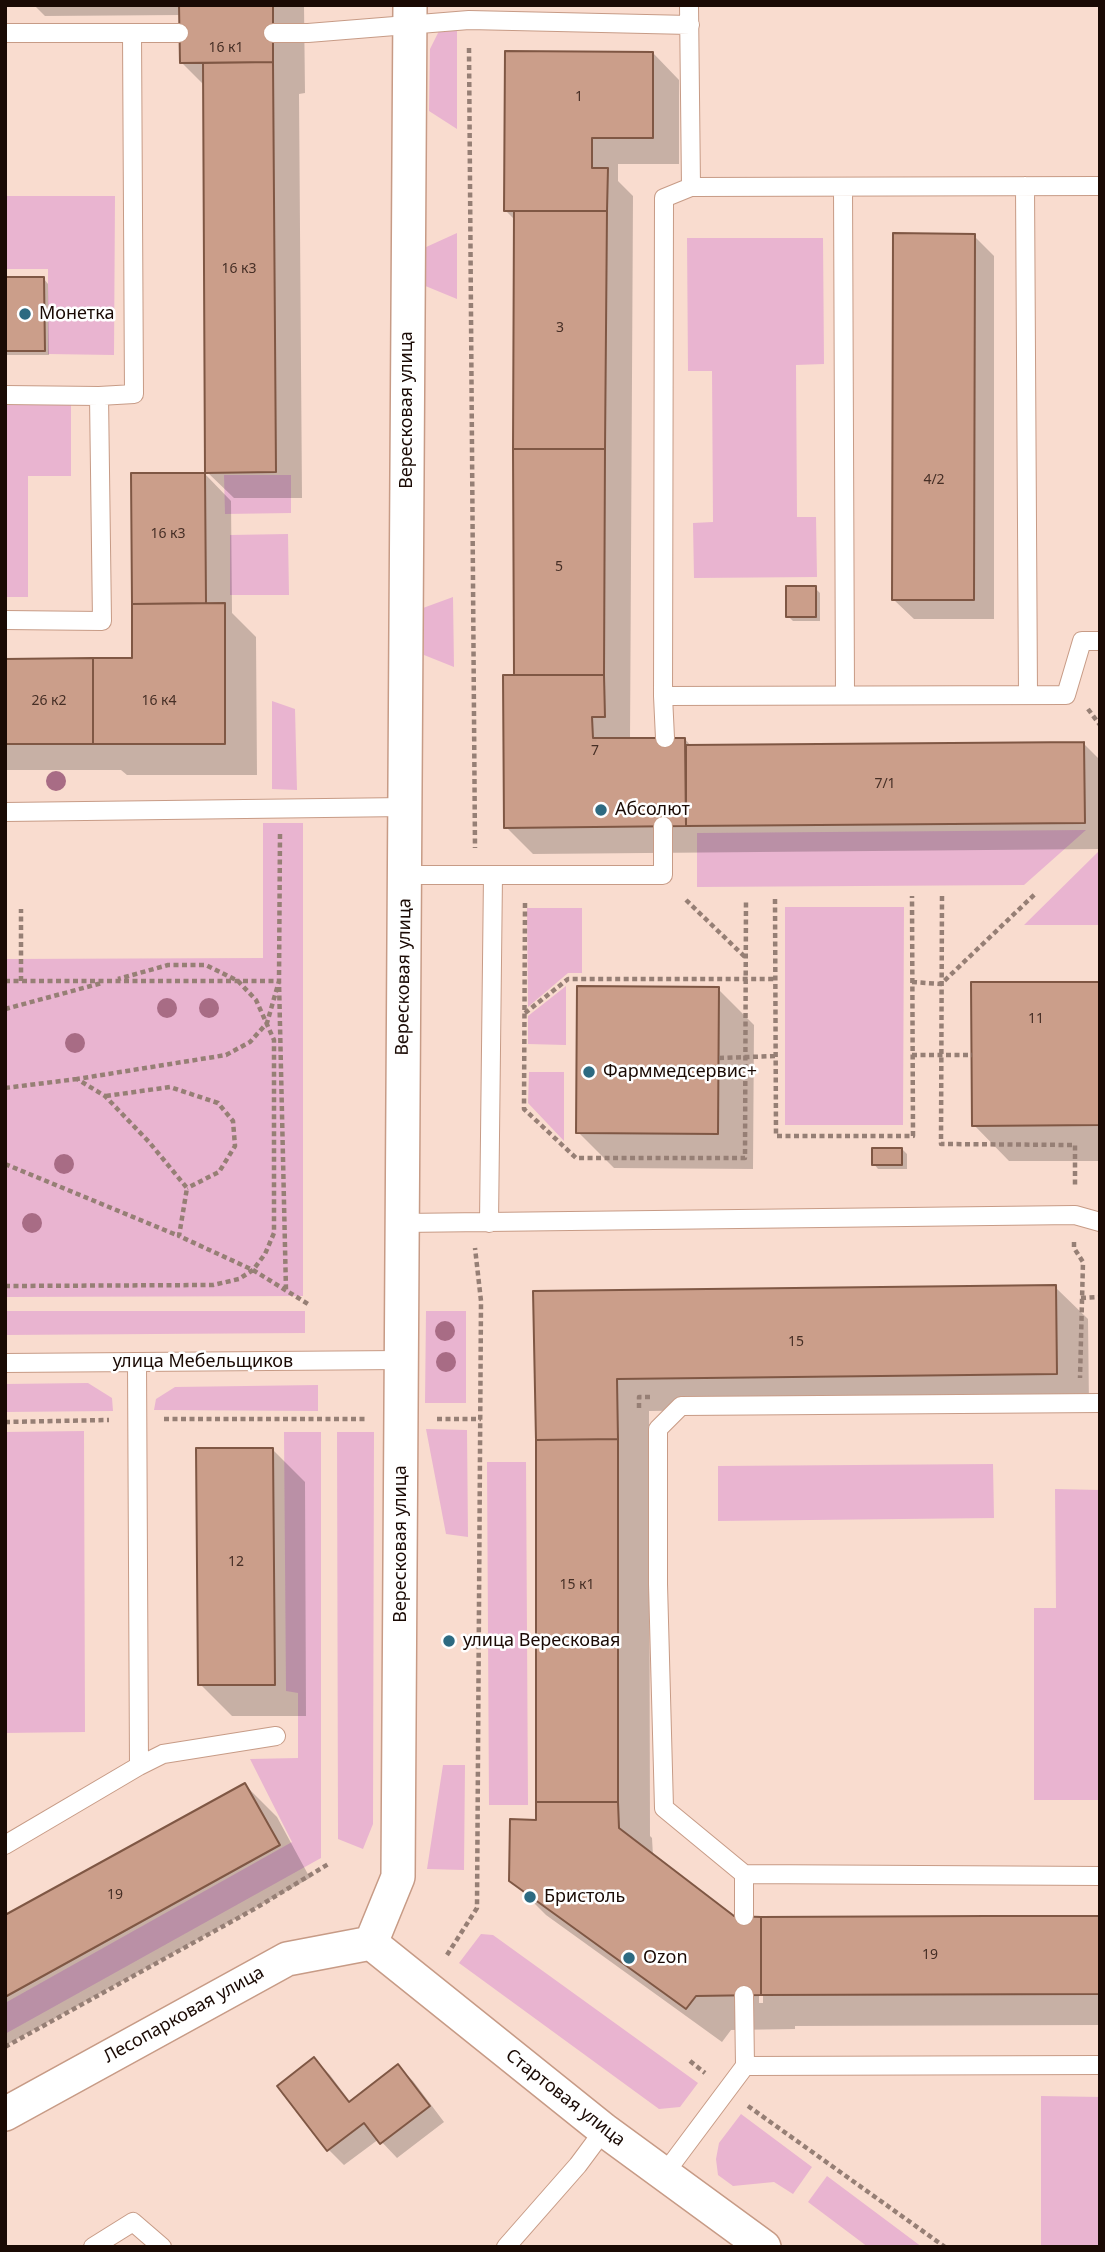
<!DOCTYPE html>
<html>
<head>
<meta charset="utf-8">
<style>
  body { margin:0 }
  #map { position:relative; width:1105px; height:2252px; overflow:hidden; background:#f9dccf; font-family:"Noto Sans",sans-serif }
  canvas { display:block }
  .frame { position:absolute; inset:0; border:7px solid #1a0a04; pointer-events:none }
</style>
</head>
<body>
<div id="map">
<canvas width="1105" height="2252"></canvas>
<div class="frame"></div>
</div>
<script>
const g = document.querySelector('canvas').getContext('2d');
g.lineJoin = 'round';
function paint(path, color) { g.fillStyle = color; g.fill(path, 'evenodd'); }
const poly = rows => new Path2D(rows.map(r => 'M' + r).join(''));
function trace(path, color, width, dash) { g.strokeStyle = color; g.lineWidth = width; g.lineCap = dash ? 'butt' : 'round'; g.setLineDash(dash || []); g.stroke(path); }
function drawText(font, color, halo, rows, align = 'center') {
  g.font = font + ' "Noto Sans",sans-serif'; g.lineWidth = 5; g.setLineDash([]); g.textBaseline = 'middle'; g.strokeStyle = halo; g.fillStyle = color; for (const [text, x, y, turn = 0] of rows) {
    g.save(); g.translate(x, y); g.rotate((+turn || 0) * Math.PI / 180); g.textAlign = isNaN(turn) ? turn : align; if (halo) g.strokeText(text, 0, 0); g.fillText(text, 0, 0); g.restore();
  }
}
const green = poly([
  [457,28,457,129,429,111,430,49,440,29],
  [7,196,115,196,114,355,48,354,48,269,7,269],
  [457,233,457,299,423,285,424,248],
  [687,238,823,238,824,364,796,365,797,517,816,517,817,577,694,578,693,523,713,522,712,371,688,371],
  [5,405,71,405,71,476,28,476,28,597,5,597],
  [224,475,291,475,291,513,225,514],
  [288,534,289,595,230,595,230,535],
  [453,597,454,667,424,655,423,608],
  [272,701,295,709,297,790,272,789],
  [263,823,303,823,303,1296,5,1297,5,959,263,958],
  [1086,830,1024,885,697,887,697,833],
  [1100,850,1100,925,1024,925],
  [785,907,904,907,903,1125,785,1125],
  [527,908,582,908,582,973,568,973,528,1007],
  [566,986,566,1045,528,1044,528,1016],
  [529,1072,564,1072,564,1141,528,1103],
  [5,1311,305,1311,305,1333,5,1335],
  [426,1311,466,1311,466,1403,425,1403],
  [88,1383,112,1398,113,1411,5,1412,5,1384],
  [318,1385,318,1411,154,1410,156,1399,175,1387],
  [426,1429,467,1430,468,1537,446,1534],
  [84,1431,85,1732,5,1733,5,1432],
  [284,1432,321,1432,321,1858,5,2034,5,2003,292,1842,250,1759,298,1758,298,1693,286,1691],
  [337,1432,374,1432,373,1824,363,1849,338,1839],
  [487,1462,526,1462,528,1805,489,1805],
  [993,1464,994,1518,718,1521,718,1466],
  [1055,1489,1100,1490,1100,1800,1034,1800,1034,1608,1056,1608],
  [443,1765,465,1765,464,1870,427,1869],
  [481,1934,493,1935,698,2083,680,2107,659,2109,459,1963],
  [1041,2096,1100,2097,1100,2247,1041,2247],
  [741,2114,812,2167,793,2194,774,2182,733,2186,718,2175,716,2159,719,2143],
  [827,2176,922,2247,868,2247,808,2202]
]);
const shadow = poly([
  [34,5,304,5,305,93,299,94,302,498,234,498,207,472,205,86,181,62,181,15,45,16],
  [653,53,679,80,679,164,618,164,618,181,633,196,630,740,685,739,691,746,1084,744,1100,760,1100,849,533,854,506,827,516,677,516,221,505,210],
  [974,236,994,256,994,619,914,619,894,600],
  [5,279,44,279,48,284,49,355,5,355],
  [205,474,231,501,232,613,256,637,257,775,127,775,121,770,5,770,5,660,134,660,133,475],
  [815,588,820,593,820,621,793,621,788,616],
  [1100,984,1100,1161,1009,1161,974,1125],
  [718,989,754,1025,753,1169,614,1168,578,1132],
  [902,1149,907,1154,907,1169,878,1169,874,1164],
  [1055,1287,1088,1319,1089,1405,649,1411,650,1836,652,1838,653,1856,733,1918,1100,1917,1100,2025,795,2026,795,2029,731,2030,722,2042,546,1915,511,1880,538,1821,535,1293],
  [759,1944,763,1944,763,2003,759,2003],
  [273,1450,305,1482,306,1716,232,1716,200,1684],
  [245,1785,277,1817,310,1878,5,2046,5,1917],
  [314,2059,330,2075,351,2103,398,2066,413,2081,444,2122,397,2158,379,2139,344,2165,329,2150,280,2086]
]);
const building = poly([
  [179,5,273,5,273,62,180,63,179,5],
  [505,51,653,52,653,138,592,138,592,168,608,168,607,211,504,211,505,51],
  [273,62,276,472,205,473,203,63,273,62],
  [514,211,607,211,605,449,513,449,514,211],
  [893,233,975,234,974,600,892,600,893,233],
  [5,277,44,277,45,351,5,351,5,277],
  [513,449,605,449,604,675,514,675,513,449],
  [131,473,205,473,206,603,132,604,131,473],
  [786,586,816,586,816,617,786,617,786,586],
  [225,603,225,744,93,744,93,658,132,658,132,604,225,603],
  [93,658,93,744,5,744,5,659,93,658],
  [503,675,604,675,605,717,592,717,593,738,685,738,686,826,504,828,503,675],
  [1084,742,1085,823,686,826,686,745,1084,742],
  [971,982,1100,982,1100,1125,972,1126,971,982],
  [577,986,719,987,718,1134,576,1133,577,986],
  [872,1148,902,1148,902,1165,872,1165,872,1148],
  [1056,1285,1057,1374,617,1379,618,1439,536,1440,533,1291,1056,1285],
  [618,1439,618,1802,536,1802,536,1440,618,1439],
  [196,1448,273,1448,275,1685,198,1685,196,1448],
  [245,1783,280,1845,5,1997,5,1915,245,1783],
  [536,1802,618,1802,619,1828,734,1916,761,1917,761,1995,696,1996,686,2009,509,1881,510,1819,536,1820,536,1802],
  [987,1916,1100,1916,1100,1994,761,1995,761,1917,987,1916],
  [314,2057,349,2102,398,2064,430,2106,380,2144,364,2123,327,2151,277,2086,314,2057]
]);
const path = poly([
  [469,48,475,848],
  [1088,709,1100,725],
  [280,834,279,981,286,1291],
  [942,896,941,1144,1075,1145,1075,1188],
  [775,899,776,1136,913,1136,912,896],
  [686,900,746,958],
  [525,903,524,1109,576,1158,745,1158,746,899],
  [5,981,279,981,267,1023,250,1042,226,1055,77,1079,105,1096,149,1142,187,1188,179,1236,253,1270,308,1304],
  [21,981,21,909],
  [912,982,941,984,1035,894],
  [5,1009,102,983],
  [525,1013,568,979,776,979],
  [912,1055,972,1055],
  [719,1058,776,1056],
  [5,1088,77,1079],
  [106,1096,170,1087,218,1103,233,1121,235,1146,219,1172,187,1188],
  [5,1164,179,1236],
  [1074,1242,1074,1248,1083,1262,1080,1378],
  [5,1286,213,1285,239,1279,253,1270,265,1254,274,1233,274,1040,256,1000,238,981,206,965,168,965,118,979],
  [1081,1298,1100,1297],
  [639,1408,639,1397,651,1397],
  [164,1419,365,1419],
  [437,1419,481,1419],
  [5,1422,109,1420],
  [447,1955,477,1908,481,1301,475,1248],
  [5,2047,256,1908,330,1863],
  [690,2061,705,2073],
  [748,2106,945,2247]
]);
const lane = poly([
  [689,5,691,187],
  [5,33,132,33,134,394,99,396,102,621,5,620],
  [132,33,179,33],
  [273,33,308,33,469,20,690,25],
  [1025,186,1028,695],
  [1100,186,691,187,664,198,663,696,1066,695,1082,641,1100,641],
  [843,187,845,695],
  [5,395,99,396],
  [663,696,665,738],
  [5,812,405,807],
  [404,875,663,875,663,826],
  [402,1223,1075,1215,1100,1222],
  [489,1223,493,875],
  [5,1363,401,1360],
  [1100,1403,681,1406,658,1429,658,1584,664,1808,744,1874,1100,1876],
  [139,1766,163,1754,276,1736],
  [5,1845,139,1766,137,1362],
  [744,1874,744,1916],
  [745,2066,1100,2065],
  [665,2173,745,2066,744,1995],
  [93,2247,133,2222,162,2247],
  [506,2247,578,2165,604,2130]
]);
const street = poly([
  [371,1943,398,1877,410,5],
  [371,1943,604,2130,764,2247],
  [5,2114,287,1959,371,1943]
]);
const trees = [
  [56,781],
  [167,1008],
  [209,1008],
  [75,1043],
  [64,1164],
  [32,1223],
  [445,1331],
  [446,1362]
];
const markers = [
  [25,314,7,"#2d6a81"],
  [601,810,7,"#2d6a81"],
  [589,1072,7,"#2d6a81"],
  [449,1641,7,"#2d6a81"],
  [530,1897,7,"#2d6a81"],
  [629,1958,7,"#2d6a81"]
];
const numberNames = [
  ["16 к1",226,48],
  ["1",579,97],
  ["16 к3",239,269],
  ["3",560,328],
  ["4/2",934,480],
  ["16 к3",168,534],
  ["5",559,567],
  ["26 к2",49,701],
  ["16 к4",159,701],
  ["7",595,751],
  ["7/1",885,784],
  ["11",1036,1019],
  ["15",796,1342],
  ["12",236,1562],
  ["15 к1",577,1585],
  ["19",115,1895],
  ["19",930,1955]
];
const poiNames = [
  ["Монетка",39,314],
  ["Абсолют",615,810],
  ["Фарммедсервис+",603,1072],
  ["улица Вересковая",463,1641],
  ["Бристоль",544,1897],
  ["Ozon",643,1958]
];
const streetNames = [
  ["Вересковая улица",407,410,-90],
  ["Вересковая улица",404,977,-89],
  ["улица Мебельщиков",203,1362],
  ["Вересковая улица",401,1544,-90],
  ["Лесопарковая улица",184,2015,-29],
  ["Стартовая улица",565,2098,38]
];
paint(green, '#e9b4d0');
paint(shadow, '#0003');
paint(building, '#cb9e8a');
trace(building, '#7f5744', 2);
trace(lane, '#c79b86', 20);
trace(street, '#c79b86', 36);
trace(path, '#967f75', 4.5, [5, 3.5]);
trace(lane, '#fff', 18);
trace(street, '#fff', 33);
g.fillStyle = '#a86c85';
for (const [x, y] of trees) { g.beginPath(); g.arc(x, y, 10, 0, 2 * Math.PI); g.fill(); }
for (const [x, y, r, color] of markers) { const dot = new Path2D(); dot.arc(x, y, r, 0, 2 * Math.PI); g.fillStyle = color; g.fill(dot); trace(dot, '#fff', 2.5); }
drawText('14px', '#462f26', null, numberNames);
drawText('18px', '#1a0a04', '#fff', poiNames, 'left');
drawText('18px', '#1a0a04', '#fff', streetNames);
</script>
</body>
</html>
